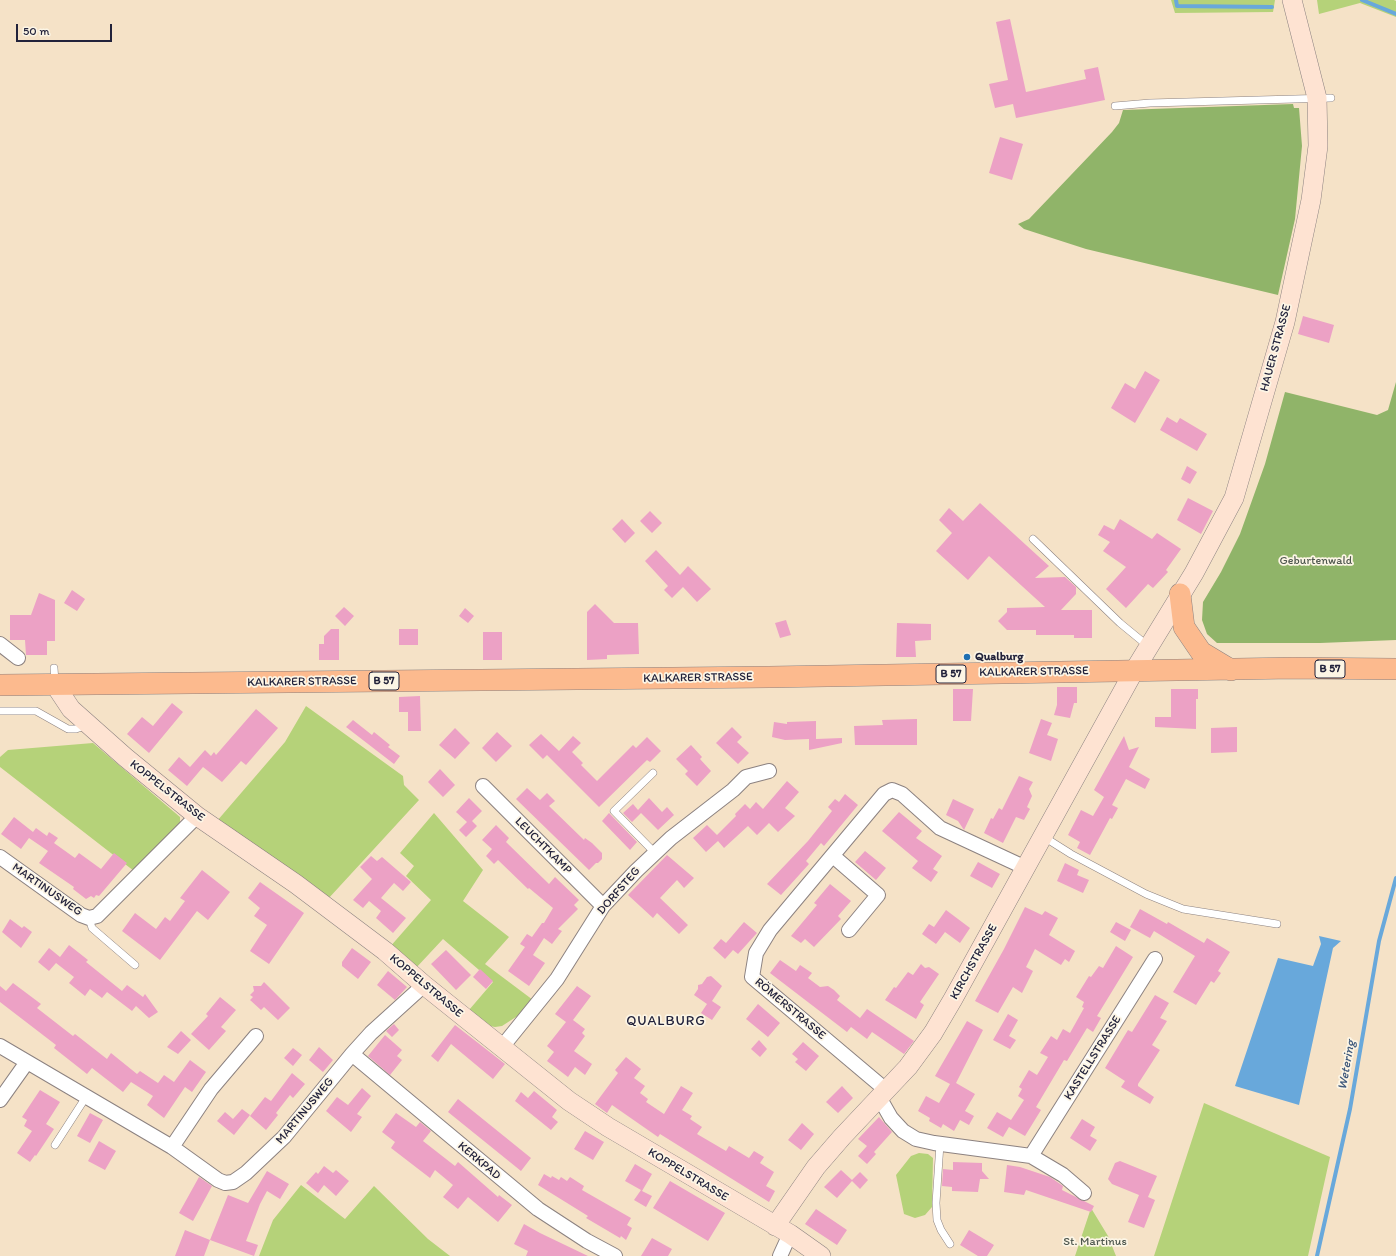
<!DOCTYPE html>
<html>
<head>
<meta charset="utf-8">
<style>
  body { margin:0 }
  #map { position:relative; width:1396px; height:1256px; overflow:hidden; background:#f5e2c7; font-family:Itim,sans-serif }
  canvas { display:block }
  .scale { position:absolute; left:16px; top:24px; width:96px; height:18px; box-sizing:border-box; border:2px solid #22223b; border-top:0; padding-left:5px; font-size:12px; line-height:14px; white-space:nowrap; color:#22223b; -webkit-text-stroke:3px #fcf5e5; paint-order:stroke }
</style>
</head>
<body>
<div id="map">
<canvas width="1396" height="1256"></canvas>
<div class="scale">50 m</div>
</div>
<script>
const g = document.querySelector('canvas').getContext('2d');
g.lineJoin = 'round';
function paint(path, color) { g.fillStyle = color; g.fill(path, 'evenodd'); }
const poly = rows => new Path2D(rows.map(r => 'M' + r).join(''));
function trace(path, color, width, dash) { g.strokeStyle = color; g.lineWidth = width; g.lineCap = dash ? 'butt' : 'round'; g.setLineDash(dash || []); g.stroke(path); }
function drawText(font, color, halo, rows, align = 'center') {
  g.font = font + ' Itim,sans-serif'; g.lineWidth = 3.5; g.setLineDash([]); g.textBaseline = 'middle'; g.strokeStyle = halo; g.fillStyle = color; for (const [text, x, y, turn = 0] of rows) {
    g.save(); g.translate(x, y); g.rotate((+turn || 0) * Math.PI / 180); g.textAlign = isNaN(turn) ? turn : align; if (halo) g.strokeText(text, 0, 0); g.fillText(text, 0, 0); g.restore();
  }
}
const green = poly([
  [1171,0,1275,0,1273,12,1175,13],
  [1317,0,1394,0,1396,1,1396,17,1360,3,1319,14],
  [306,706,403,776,404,785,419,800,328,899,217,821,285,742],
  [93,743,180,817,180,822,176,829,134,871,0,767,0,757,8,750],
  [434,813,483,870,463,901,509,937,485,964,533,1000,519,1015,502,1026,495,1027,490,1026,469,1010,493,982,443,939,415,969,389,948,431,900,406,876,414,866,400,853],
  [1204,1103,1330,1157,1308,1256,1154,1256],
  [919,1153,928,1154,933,1158,932,1207,925,1215,915,1218,904,1214,896,1175,911,1156],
  [301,1185,345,1219,374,1186,428,1239,450,1256,259,1256,273,1220],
  [1091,1208,1108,1236,1116,1256,1075,1256]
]);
const forest = poly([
  [1293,104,1294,108,1299,108,1302,146,1295,219,1278,295,1086,249,1024,229,1018,224,1029,219,1112,132,1119,123,1123,110],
  [1396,382,1396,640,1320,643,1217,643,1207,634,1202,620,1203,602,1221,572,1240,534,1265,464,1285,392,1377,415,1388,410]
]);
const water = poly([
  [1319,936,1341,941,1333,948,1299,1105,1235,1086,1278,958,1313,966,1321,944]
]);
const stream = poly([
  [1176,0,1177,6,1272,7],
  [1362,0,1396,14],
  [1317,1256,1350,1109,1379,941,1396,878]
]);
const building = poly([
  [1010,19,1026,92,1086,79,1084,70,1098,67,1105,100,1016,118,1013,104,995,108,989,84,1008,80,996,22],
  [1000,137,1023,144,1012,180,989,173],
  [1303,316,1334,325,1329,343,1298,334],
  [1145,371,1160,380,1135,423,1111,408,1125,383,1135,389],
  [1167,417,1177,423,1180,418,1207,434,1197,451,1160,430],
  [1187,466,1197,472,1190,484,1181,479],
  [1188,498,1213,511,1201,534,1177,520],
  [980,503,1049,566,1035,578,1065,577,1076,587,1076,594,1061,610,1092,610,1092,638,1074,638,1074,635,1036,635,1036,630,1007,630,998,621,1007,612,1007,608,1045,607,989,556,968,580,936,551,952,533,939,520,949,508,963,521],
  [650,511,662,523,652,533,640,521],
  [622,519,635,533,625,543,612,529],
  [1120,519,1152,539,1157,533,1181,549,1166,570,1168,572,1153,588,1148,584,1126,608,1106,589,1126,567,1103,551,1110,542,1098,535,1104,525,1114,530],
  [656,550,680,575,688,566,711,589,697,602,683,587,672,598,664,590,668,586,645,561],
  [72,590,85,599,77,611,64,603],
  [39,593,55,600,55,641,47,641,47,655,26,655,25,640,10,640,10,615,31,615],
  [595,604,614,623,638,623,639,654,607,655,607,659,587,660,587,612],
  [344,607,354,616,345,626,335,616],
  [465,608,474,616,468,623,459,616],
  [786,620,791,635,780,638,775,623],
  [897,623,931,624,931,640,915,641,916,657,896,657],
  [331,629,339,629,339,660,319,660,319,644,324,644,324,636],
  [399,629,418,629,418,645,399,645],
  [483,632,502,632,502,660,483,660],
  [1057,687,1077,687,1077,703,1074,703,1070,718,1054,715,1057,705],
  [953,689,973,689,971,721,953,721],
  [1171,689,1198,689,1198,699,1196,699,1196,729,1155,727,1155,717,1171,717],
  [420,696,421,731,408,731,408,712,399,712,399,697],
  [172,703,183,712,149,753,127,734,142,717,153,726],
  [256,709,278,728,246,765,241,761,222,782,203,767,187,786,168,770,179,757,190,767,205,750,211,756,214,752,216,755],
  [917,719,917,745,855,745,854,726,883,725,882,720],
  [1041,719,1052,723,1047,735,1058,739,1051,761,1029,753],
  [353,720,372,735,374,732,390,745,388,747,400,756,394,764,346,727],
  [816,721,816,739,842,738,842,743,809,750,809,739,785,740,772,737,774,722,787,724,787,722],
  [732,727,742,737,737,742,749,753,738,764,716,743],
  [1237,727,1237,752,1211,753,1211,728],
  [455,728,470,743,455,759,439,745],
  [497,732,512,746,496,762,482,748],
  [541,734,559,751,573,736,581,743,572,752,583,763,581,765,597,781,633,745,636,748,647,737,661,751,650,762,647,760,599,807,547,755,543,759,529,745],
  [1124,736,1129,750,1139,747,1129,767,1150,779,1145,789,1126,779,1112,805,1118,808,1112,819,1110,818,1090,855,1077,848,1080,842,1068,835,1081,810,1093,816,1104,797,1094,790],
  [691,745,702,757,700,759,711,771,697,786,685,774,688,771,676,759],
  [440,769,455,785,443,797,428,782],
  [1019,776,1033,782,1029,789,1032,796,1027,807,1030,809,1024,820,1016,817,1003,843,984,833,991,818,993,819,999,808,1002,810],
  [787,781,799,792,785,808,795,816,778,832,769,823,757,835,748,826,724,848,718,841,706,852,693,838,707,825,717,835,736,816,735,814,745,804,750,809,756,802,763,809],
  [527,788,540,800,547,793,555,801,549,806,584,840,585,838,592,843,602,853,602,859,598,863,596,863,589,870,516,799],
  [845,794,858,805,824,846,821,843,806,861,809,864,781,895,767,884,808,841,832,811,828,807,835,799,839,802],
  [469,798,482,811,472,821,477,826,466,837,459,830,467,822,456,812],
  [649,798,662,812,667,807,674,815,658,830,641,813,632,822,623,813,633,804,638,810],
  [953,799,974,809,964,830,958,821,946,815],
  [899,812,922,831,916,838,942,856,933,869,938,872,931,882,912,868,918,861,882,831],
  [609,813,637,842,630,850,602,821],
  [14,817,33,832,36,828,47,836,49,832,58,838,54,843,75,858,79,853,101,869,114,853,127,863,99,896,96,895,94,898,91,896,86,899,73,889,74,887,39,863,48,851,29,838,21,849,1,834],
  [496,825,509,838,506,842,549,884,555,877,579,900,574,905,578,909,558,929,562,931,552,944,544,938,533,955,545,963,529,986,508,971,525,947,520,944,527,934,532,937,542,923,544,923,553,908,529,888,528,889,498,860,494,864,486,856,492,849,482,840],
  [865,851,886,868,876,880,855,862],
  [667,855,694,878,684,888,677,880,660,898,688,925,679,934,657,913,653,918,628,895],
  [371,856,377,861,382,857,411,882,403,891,394,883,381,898,406,918,393,933,376,918,381,911,369,901,363,908,353,900,372,879,360,867],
  [978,862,1000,874,992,888,970,876],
  [1065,863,1079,870,1077,875,1089,880,1083,893,1057,881],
  [202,870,230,892,208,920,197,911,160,960,122,931,135,913,156,929,165,917,170,921,185,901,180,898],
  [260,882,304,913,269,964,250,951,267,925,254,916,260,908,248,898],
  [830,884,851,901,838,916,841,919,814,947,805,939,801,943,791,936,817,905,814,903],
  [1025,907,1042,915,1045,911,1058,918,1049,935,1075,951,1069,962,1065,959,1061,965,1035,949,1026,967,1033,971,1022,993,1013,987,998,1013,975,1001,1004,949],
  [1140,909,1167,924,1168,922,1204,943,1207,938,1230,952,1218,971,1221,973,1214,983,1211,981,1196,1005,1173,992,1195,956,1154,931,1150,938,1130,927],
  [946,910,970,928,960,943,945,932,936,944,922,934,929,924,934,927],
  [10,919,22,928,24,926,32,932,21,948,2,932],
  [744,922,757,933,738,954,733,950,725,959,713,948,721,939,726,943],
  [1116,922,1131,930,1125,941,1110,932],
  [69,945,88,960,86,962,122,991,127,985,143,997,145,994,158,1012,149,1018,136,1006,132,1011,107,992,102,998,90,989,85,996,69,983,74,977,56,963,49,971,38,962,49,948,60,957],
  [1116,946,1133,957,1097,1016,1101,1018,1093,1032,1087,1028,1067,1061,1064,1060,1036,1107,1041,1110,1025,1136,1009,1127,1003,1137,987,1128,997,1112,1011,1120,1024,1100,1018,1096,1022,1089,1019,1087,1029,1070,1037,1075,1048,1057,1040,1053,1051,1036,1057,1040,1063,1029,1070,1033,1084,1008,1082,1007,1084,1002,1076,997,1089,976,1091,977,1099,966,1103,968],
  [352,948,371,962,358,979,342,966,342,962],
  [446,950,471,975,456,990,431,964],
  [780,960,796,971,800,965,812,973,808,978,820,987,828,986,834,990,840,996,837,1000,860,1018,867,1009,914,1041,904,1054,872,1032,867,1039,851,1027,847,1032,770,973],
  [921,964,925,968,929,967,939,974,920,1002,924,1005,916,1019,885,1000,894,987,896,988,908,972,913,975],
  [480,969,493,981,486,989,473,977],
  [388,971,407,987,395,1000,377,985],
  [711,976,722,986,712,1001,721,1007,712,1020,701,1013,707,1004,694,995,698,989,698,985,702,984,707,977],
  [264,982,290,1008,278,1020,264,1007,261,1010,250,1000,253,997,250,995,254,991,253,986,261,986],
  [13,983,41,1004,37,1008,73,1036,75,1034,107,1059,111,1053,137,1074,140,1071,158,1083,164,1075,174,1082,190,1060,206,1072,192,1092,185,1087,164,1118,147,1105,153,1096,131,1082,123,1092,92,1068,87,1074,54,1048,56,1045,0,1002,0,986,6,991],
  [577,986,591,996,573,1020,585,1029,582,1033,585,1036,574,1051,592,1064,585,1075,575,1067,568,1077,547,1061,554,1052,547,1046,566,1022,555,1014],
  [1155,995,1169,1003,1160,1018,1167,1021,1152,1045,1160,1050,1138,1084,1138,1086,1154,1097,1150,1104,1121,1087,1125,1081,1105,1068,1128,1030,1132,1032],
  [220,997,236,1010,221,1027,226,1031,209,1050,191,1034,208,1016,206,1014],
  [758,1004,780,1023,768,1037,746,1019],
  [1008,1014,1018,1020,1009,1036,1016,1040,1010,1049,993,1040],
  [967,1021,983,1030,956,1083,975,1094,965,1111,974,1116,969,1125,960,1120,954,1131,943,1124,941,1128,929,1121,930,1118,918,1111,926,1096,939,1103,950,1084,935,1076],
  [394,1024,399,1030,392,1037,386,1031],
  [455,1025,505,1064,493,1079,451,1044,438,1062,431,1056],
  [181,1031,191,1040,178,1054,167,1047],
  [385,1035,402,1050,397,1056,402,1060,390,1075,368,1056],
  [759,1040,767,1049,760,1057,751,1049],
  [803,1042,819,1056,806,1071,795,1062,798,1059,792,1054],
  [319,1047,333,1060,323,1072,309,1060],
  [293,1048,302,1055,293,1066,284,1058],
  [626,1057,641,1069,634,1078,645,1086,640,1093,648,1099,646,1102,664,1114,681,1086,693,1093,682,1110,692,1116,690,1119,702,1127,697,1134,726,1151,729,1146,749,1158,754,1151,764,1157,760,1163,774,1172,766,1186,775,1191,769,1202,660,1134,658,1137,612,1105,607,1113,595,1104,618,1073,615,1070],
  [292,1073,305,1084,293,1098,290,1095,276,1113,278,1115,266,1130,250,1116,265,1097,271,1101],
  [842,1086,853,1098,838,1113,826,1102],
  [362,1088,371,1096,357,1114,362,1117,351,1132,326,1111,337,1097,348,1105],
  [40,1090,60,1102,46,1124,54,1129,36,1156,35,1155,30,1162,17,1153,32,1131,24,1126,27,1120,22,1117],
  [534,1091,557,1110,552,1117,558,1122,551,1130,515,1101,521,1092,528,1098],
  [458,1099,531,1158,521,1171,448,1112],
  [242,1109,250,1115,234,1135,217,1121,225,1112,233,1119],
  [90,1113,103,1120,90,1143,77,1136],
  [396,1113,416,1127,420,1122,431,1131,423,1141,455,1166,458,1162,498,1197,499,1195,512,1205,498,1222,468,1197,458,1209,443,1197,453,1185,435,1170,430,1178,391,1148,395,1142,382,1132],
  [879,1117,892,1132,874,1152,876,1154,867,1164,858,1156,867,1146,858,1139],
  [1082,1119,1095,1127,1090,1136,1097,1140,1090,1151,1070,1138],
  [802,1123,814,1134,801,1150,788,1140],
  [585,1131,604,1142,593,1160,574,1149],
  [99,1141,116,1151,105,1170,88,1161],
  [1120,1161,1157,1176,1148,1197,1155,1200,1144,1228,1128,1222,1139,1195,1112,1184,1108,1179,1115,1163],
  [953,1162,982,1163,982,1171,989,1179,980,1179,978,1192,952,1191,952,1187,942,1186,943,1169,953,1170],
  [635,1164,652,1174,642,1191,652,1196,646,1207,634,1200,641,1190,625,1181],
  [1007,1165,1020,1167,1050,1177,1063,1186,1062,1190,1094,1206,1091,1212,1026,1190,1024,1195,1004,1192],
  [324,1166,333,1173,336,1170,349,1181,336,1196,324,1185,318,1193,306,1183,316,1172,318,1174],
  [841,1170,852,1180,860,1172,868,1180,860,1189,852,1181,837,1198,824,1187],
  [267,1171,289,1184,280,1199,267,1191,260,1204,246,1241,258,1245,254,1256,210,1240,228,1195,248,1203],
  [544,1174,551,1178,552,1176,559,1180,561,1177,567,1181,570,1177,584,1186,582,1190,631,1218,627,1225,632,1228,626,1240,621,1236,620,1238,586,1218,588,1216,538,1185],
  [199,1177,212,1186,193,1221,179,1213],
  [670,1181,725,1213,708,1241,653,1208],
  [816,1209,847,1230,837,1245,805,1224],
  [524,1224,540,1233,588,1256,526,1256,528,1251,514,1244],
  [185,1230,210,1240,204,1256,175,1256],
  [969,1230,994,1245,987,1256,978,1256,960,1245],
  [652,1238,672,1249,668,1256,641,1256]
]);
const lane = poly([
  [1115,106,1150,103,1331,98],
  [1033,539,1120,623,1148,646],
  [54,668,55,682],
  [0,711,36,711,68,729,76,729,87,725],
  [653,773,614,811,655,853],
  [1044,837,1071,854,1146,894,1183,909,1277,924],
  [89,918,92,928,135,965],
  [940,1144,936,1203,937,1220,941,1230,950,1244],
  [55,1145,86,1097]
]);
const street = poly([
  [0,644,18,658],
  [483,786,603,906],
  [833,856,878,895,849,930],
  [0,857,81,915,89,918,97,916,197,816],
  [0,1046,172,1147,218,1180,225,1183,233,1182,246,1173,284,1137,352,1054,371,1033,424,985],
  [502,1047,557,979,603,906,636,871,671,838,733,790,746,777,769,771],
  [352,1054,538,1209,587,1241,615,1256],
  [886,1090,752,977,756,953,770,930,884,794,892,790,902,794,940,828,1026,868],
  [879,1097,891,1118,903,1131,916,1139,934,1143,1031,1156,1063,1175,1084,1193],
  [0,1100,27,1062],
  [172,1147,211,1089,256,1036],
  [1031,1156,1155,959],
  [780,1256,790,1234]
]);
const secondary = poly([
  [55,685,71,709,125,757,197,816,296,884,385,951,424,985,569,1101,608,1127,790,1234,821,1256],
  [775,1226,816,1167,842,1137,908,1067,933,1033,953,999,1134,671,1194,573,1234,498,1285,322,1311,200,1318,146,1317,98,1292,0]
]);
const primary = poly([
  [1180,594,1184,627,1201,652,1231,670],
  [0,685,769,677,1293,668,1396,669]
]);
const markers = [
  [967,657,4,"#1f6fb2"]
];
const shields = [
  [1330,669,30],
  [951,674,30],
  [384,681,30]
];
const shieldNames = [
  ["B 57",1330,669],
  ["B 57",951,674],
  ["B 57",384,681]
];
const streetNames = [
  ["HAUER STRASSE",1276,348,-75],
  ["KALKARER STRASSE",1034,672,-1],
  ["KALKARER STRASSE",698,678,-1],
  ["KALKARER STRASSE",302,682,-1],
  ["KOPPELSTRASSE",167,791,38],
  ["LEUCHTKAMP",543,846,45],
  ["MARTINUSWEG",47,890,35],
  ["DORFSTEG",619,891,-49],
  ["KIRCHSTRASSE",974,962,-61],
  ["KOPPELSTRASSE",426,986,40],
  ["RÖMERSTRASSE",790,1009,40],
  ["KASTELLSTRASSE",1093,1058,-58],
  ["MARTINUSWEG",305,1111,-50],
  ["KERKPAD",479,1161,40],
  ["KOPPELSTRASSE",688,1175,31]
];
const parkNames = [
  ["Geburtenwald",1316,561],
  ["St. Martinus",1095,1242]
];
const poiNames = [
  ["Qualburg",975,657]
];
const waterNames = [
  ["Wetering",1347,1065,-80]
];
const quarterNames = [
  ["QUALBURG",666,1021]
];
paint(green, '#b5d279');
paint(forest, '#90b469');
paint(water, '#68a8db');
trace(stream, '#68a8db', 4);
paint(building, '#eca1c5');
trace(lane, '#8c8281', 8);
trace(street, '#8c8281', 16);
trace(secondary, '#8c8281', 20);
trace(primary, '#8c8281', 22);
trace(lane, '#fff', 7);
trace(street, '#fff', 14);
trace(secondary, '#fee3d2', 19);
trace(primary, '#fcba8e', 21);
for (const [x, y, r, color] of markers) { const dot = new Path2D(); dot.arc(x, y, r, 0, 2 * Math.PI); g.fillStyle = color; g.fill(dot); trace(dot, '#fcf5e5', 1.5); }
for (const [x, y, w] of shields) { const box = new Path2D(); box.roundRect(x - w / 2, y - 9, w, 18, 3); g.fillStyle = '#fcf5e5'; g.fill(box); trace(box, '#22223b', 1); }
drawText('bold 11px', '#22223b', null, shieldNames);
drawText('12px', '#22223b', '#fcf5e5', streetNames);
drawText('12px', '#4e574e', '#fcf5e5', parkNames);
drawText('bold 12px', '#22223b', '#fcf5e5', poiNames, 'left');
drawText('italic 13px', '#3e587b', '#fcf5e5', waterNames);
g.letterSpacing = '1px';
drawText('14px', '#22223b', '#fcf5e5', quarterNames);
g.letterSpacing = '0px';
</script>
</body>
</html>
